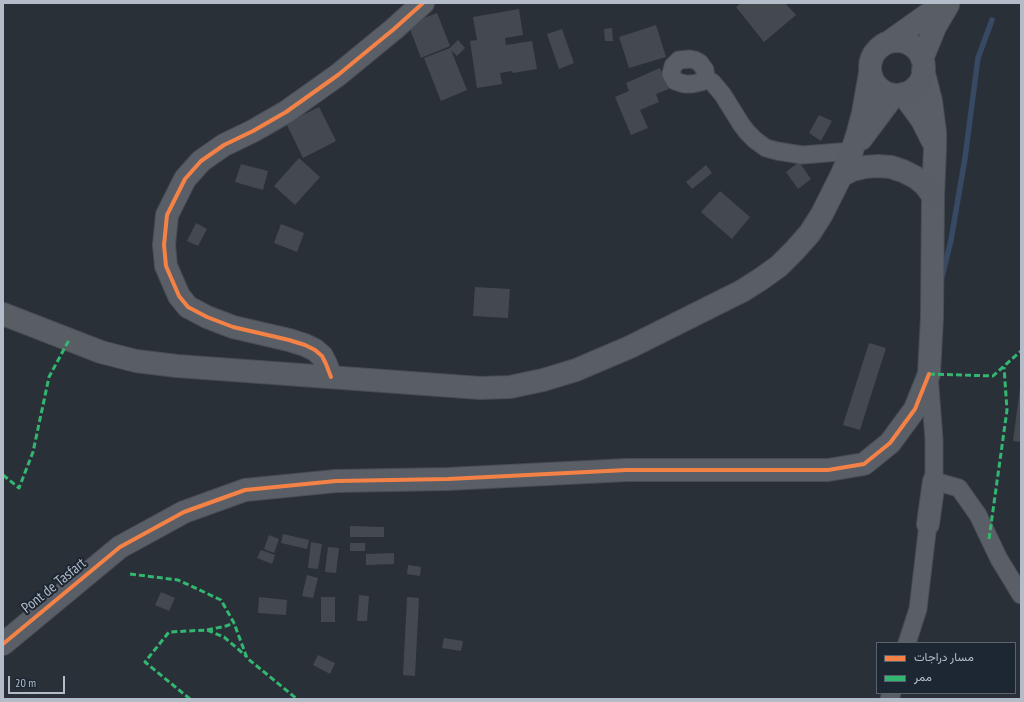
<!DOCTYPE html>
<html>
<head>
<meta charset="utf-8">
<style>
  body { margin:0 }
  #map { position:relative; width:1024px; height:702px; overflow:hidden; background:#2a3038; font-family:"PT Sans Narrow",Vazirmatn,sans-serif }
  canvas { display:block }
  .frame { position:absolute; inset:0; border:4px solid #b4bcc9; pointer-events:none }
  .legend { position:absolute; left:876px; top:642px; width:140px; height:52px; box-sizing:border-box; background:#1d2633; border:1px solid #59626f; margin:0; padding:5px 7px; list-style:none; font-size:12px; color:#b4bcc9 }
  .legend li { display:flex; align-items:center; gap:8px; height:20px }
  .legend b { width:20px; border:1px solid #59626f }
  .scale { position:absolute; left:8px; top:676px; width:57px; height:18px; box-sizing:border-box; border:2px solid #b4bcc9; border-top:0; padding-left:5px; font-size:12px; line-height:14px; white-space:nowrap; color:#b4bcc9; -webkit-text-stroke:3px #1d2633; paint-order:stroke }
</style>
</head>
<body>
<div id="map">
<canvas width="1024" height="702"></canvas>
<div class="frame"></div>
<ul class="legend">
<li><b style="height:5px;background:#f48246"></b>مسار دراجات</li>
<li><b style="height:5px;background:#33b770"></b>ممر</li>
</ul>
<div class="scale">20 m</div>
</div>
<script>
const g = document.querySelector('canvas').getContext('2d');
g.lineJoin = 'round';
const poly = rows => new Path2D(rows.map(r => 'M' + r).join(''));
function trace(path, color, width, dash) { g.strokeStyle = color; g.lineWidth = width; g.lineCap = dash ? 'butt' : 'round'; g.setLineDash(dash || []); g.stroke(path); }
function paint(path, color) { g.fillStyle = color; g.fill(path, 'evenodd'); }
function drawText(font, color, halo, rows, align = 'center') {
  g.font = font + ' "PT Sans Narrow",sans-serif'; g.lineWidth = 4; g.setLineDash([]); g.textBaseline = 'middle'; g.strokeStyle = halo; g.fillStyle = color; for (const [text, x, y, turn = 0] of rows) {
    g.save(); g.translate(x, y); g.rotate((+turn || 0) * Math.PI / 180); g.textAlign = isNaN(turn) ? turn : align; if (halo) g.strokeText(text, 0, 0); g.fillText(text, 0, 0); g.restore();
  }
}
const stream = poly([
  [942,277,951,240,965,158,978,58,992,20]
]);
const building = poly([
  [741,3,785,3,796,15,764,42,736,7],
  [519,9,523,35,505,38,506,45,532,41,537,69,513,73,512,71,500,73,502,84,477,88,470,41,477,40,473,17],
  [437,13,450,46,421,58,408,24],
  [656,25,666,57,629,68,619,37],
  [612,28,613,41,605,41,604,29],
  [562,29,574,63,559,69,547,34],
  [458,40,465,48,457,56,451,50,467,90,441,101,424,58,450,48],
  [660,68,669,89,656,94,659,102,640,110,648,128,631,135,615,97,629,91,626,83],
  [319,107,336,141,303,158,286,123],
  [819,115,832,121,821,141,809,133],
  [299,158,320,177,295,205,274,186],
  [799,162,811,179,798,189,786,172],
  [241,164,268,171,263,190,235,182],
  [706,165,712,173,692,189,686,182],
  [720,191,750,217,732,239,701,212],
  [196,223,207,229,198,246,187,241],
  [281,224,304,233,297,252,274,243],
  [475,287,510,289,508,318,473,316],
  [869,343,886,348,860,430,843,425],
  [1020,388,1021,388,1021,442,1013,441],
  [350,526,384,527,384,537,350,537],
  [283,534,309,540,307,549,281,543],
  [269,535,279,539,274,553,264,549],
  [311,542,322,544,318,569,308,568],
  [350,543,365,543,365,551,350,551],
  [328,547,339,548,336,573,325,572],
  [261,550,275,555,272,564,257,558],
  [394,553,394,564,366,565,366,554],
  [408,565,421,567,420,576,407,574],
  [307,575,318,578,313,598,302,596],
  [161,592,175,598,169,611,155,605],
  [359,595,369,596,367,621,357,621],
  [259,597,287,600,286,615,258,613],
  [321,597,335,597,335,622,321,622],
  [407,597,419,598,415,676,403,675],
  [444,638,463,641,461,651,442,648],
  [318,655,335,663,330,674,313,665]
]);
const minor = poly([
  [706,78,701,82,692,84,685,84,678,82,675,81,671,74,673,66,679,60,690,59,695,60,700,63,705,70,706,78,713,83,723,95,741,124,747,132,755,140,766,148,777,151,802,155,852,151],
  [929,375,934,439,934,481,959,488,978,515,999,559,1021,595],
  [907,643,918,609,928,524],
  [889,699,891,696,892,693]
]);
const tertiary = poly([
  [903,94,922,120,932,140],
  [331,377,326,364,322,356,315,350,305,345,289,340,233,327,207,317,188,307,179,296,166,266,164,245,167,215,185,179,201,161,224,145,253,131,286,112,338,75,394,29,423,3],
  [928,524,934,481],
  [3,644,120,547,184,512,245,490,336,481,448,479,627,470,828,470,864,464,890,443,915,409,929,374,932,317,933,196,935,148,935,132,931,101,923,70]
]);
const secondary = poly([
  '870 68a27 27 0 1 1 54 0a27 27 0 1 1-54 0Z',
  [889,42,944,3],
  [922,59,935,27,948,5],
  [861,139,894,95],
  [841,176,852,170,865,167,878,166,891,167,903,171,915,177,925,185,933,196],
  [3,314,101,352,136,361,177,366,480,388,510,387,543,380,576,370,630,347,742,291,761,279,779,266,795,250,810,233,822,214,841,176,852,151,858,132,863,113,870,73]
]);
const quiet = poly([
  [929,374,993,376,1021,351],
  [3,475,19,488,33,452,49,377,69,340],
  [989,539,1007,410,1004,367],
  [130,574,178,580,221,600,234,623,247,658,297,699],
  [207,630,226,626,234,623],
  [190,699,145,662,169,632,207,630,224,637,246,656]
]);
const cycleway = poly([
  [331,377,326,364,322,356,315,350,305,345,289,340,233,327,207,317,188,307,179,296,166,266,164,245,167,215,185,179,201,161,224,145,253,131,286,112,338,75,394,29,423,3],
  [3,644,120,547,184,512,245,490,336,481,448,479,627,470,828,470,864,464,890,443,915,409,929,374]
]);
const streetNames = [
  ["Pont de Tasfart",54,586,-39]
];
trace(stream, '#384963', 5.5);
paint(building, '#444950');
trace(minor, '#484c53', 19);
trace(tertiary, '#484c53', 24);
trace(secondary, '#484c53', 24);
trace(minor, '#5a5e66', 17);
trace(tertiary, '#5a5e66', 22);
trace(secondary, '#595d64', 22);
trace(quiet, '#33b770', 3, [6, 3]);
trace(cycleway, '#f48246', 4);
drawText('15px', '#b4bcc9', '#1d2633', streetNames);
</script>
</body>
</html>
